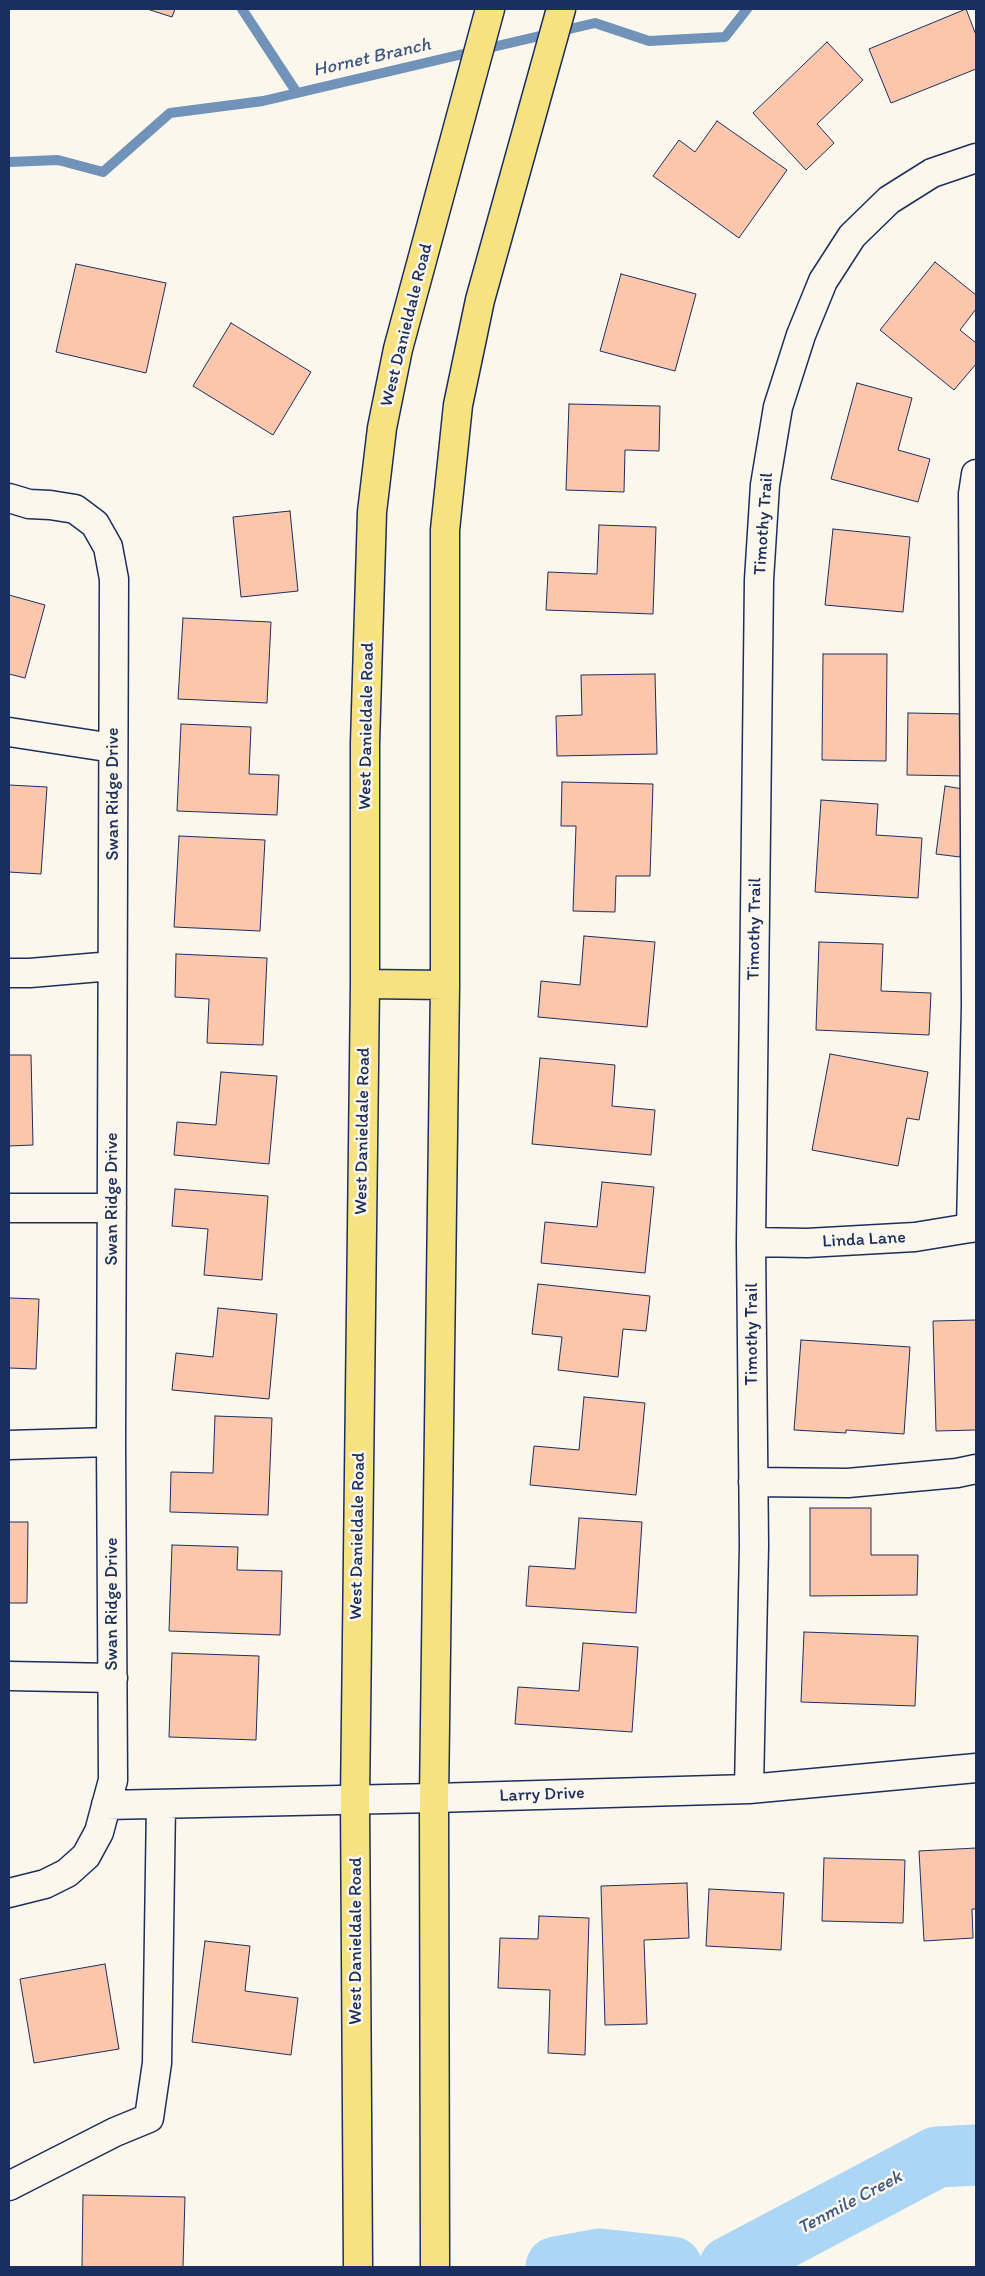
<!DOCTYPE html>
<html>
<head>
<meta charset="utf-8">
<style>
  body { margin:0 }
  #map { position:relative; width:985px; height:2276px; overflow:hidden; background:#fbf7ec; font-family:Itim,sans-serif }
  canvas { display:block }
  .frame { position:absolute; inset:0; border:10px solid #1b2f5e; pointer-events:none }
</style>
</head>
<body>
<div id="map">
<canvas width="985" height="2276"></canvas>
<div class="frame"></div>
</div>
<script>
const g = document.querySelector('canvas').getContext('2d');
g.lineJoin = 'round';
const poly = rows => new Path2D(rows.map(r => 'M' + r).join(''));
function trace(path, color, width, dash) { g.strokeStyle = color; g.lineWidth = width; g.lineCap = dash ? 'butt' : 'round'; g.setLineDash(dash || []); g.stroke(path); }
function paint(path, color) { g.fillStyle = color; g.fill(path, 'evenodd'); }
function drawText(font, color, halo, rows, align = 'center') {
  g.font = font + ' Itim,sans-serif'; g.lineWidth = 5; g.setLineDash([]); g.textBaseline = 'middle'; g.strokeStyle = halo; g.fillStyle = color; for (const [text, x, y, turn = 0] of rows) {
    g.save(); g.translate(x, y); g.rotate((+turn || 0) * Math.PI / 180); g.textAlign = isNaN(turn) ? turn : align; if (halo) g.strokeText(text, 0, 0); g.fillText(text, 0, 0); g.restore();
  }
}
const stream = poly([
  [242,9,297,93],
  [9,162,58,160,103,172,170,113,263,101,595,23,649,41,725,37,747,9]
]);
const river = poly([
  [556,2267,600,2259,672,2267],
  [729,2267,937,2157,976,2155]
]);
const building = poly([
  [147,9,175,9,172,17,147,9],
  [966,9,976,35,976,69,891,103,869,49,966,9],
  [827,42,863,80,817,124,834,143,806,170,753,113,827,42],
  [717,121,787,170,739,238,653,176,679,140,695,152,717,121],
  [935,262,976,295,976,309,960,330,976,343,976,364,954,390,880,330,935,262],
  [76,264,166,283,146,373,56,352,76,264],
  [621,274,696,294,675,371,600,351,621,274],
  [231,323,311,372,273,435,193,386,231,323],
  [857,383,912,398,898,450,930,459,918,502,831,479,857,383],
  [569,404,660,406,659,451,625,450,624,492,566,490,569,404],
  [290,511,298,591,241,597,233,517,290,511],
  [599,525,656,527,653,614,546,610,548,572,597,574,599,525],
  [833,529,910,537,903,612,825,605,833,529],
  [9,595,45,605,25,678,9,674,9,595],
  [183,618,271,622,267,703,178,699,183,618],
  [823,654,887,654,886,761,822,760,823,654],
  [655,674,657,754,557,756,556,716,582,715,581,675,655,674],
  [908,713,968,714,967,776,907,775,908,713],
  [181,724,251,727,249,774,279,775,277,815,177,811,181,724],
  [562,782,653,784,650,876,616,876,615,912,573,911,576,826,561,826,562,782],
  [9,785,47,787,41,874,9,872,9,785],
  [945,786,969,790,960,857,936,854,945,786],
  [821,800,878,804,876,835,922,838,918,898,815,892,821,800],
  [179,836,265,840,260,931,174,927,179,836],
  [584,936,655,942,647,1027,538,1017,541,981,580,985,584,936],
  [819,942,883,944,881,991,931,993,929,1035,816,1030,819,942],
  [176,954,267,958,263,1045,207,1043,209,999,175,997,176,954],
  [830,1054,928,1072,919,1120,907,1118,898,1166,812,1150,830,1054],
  [9,1055,31,1055,33,1145,9,1146,9,1055],
  [540,1058,615,1065,612,1106,655,1110,651,1155,532,1144,540,1058],
  [221,1072,277,1076,269,1164,174,1155,177,1122,216,1125,221,1072],
  [602,1182,654,1187,645,1273,541,1263,545,1222,597,1227,602,1182],
  [175,1189,268,1196,262,1280,204,1275,208,1229,172,1226,175,1189],
  [538,1284,650,1296,646,1331,623,1329,618,1377,558,1370,562,1337,532,1334,538,1284],
  [9,1298,39,1299,36,1369,9,1368,9,1298],
  [218,1308,277,1314,269,1399,172,1390,176,1353,213,1357,218,1308],
  [976,1320,976,1430,936,1431,933,1321,976,1320],
  [801,1340,910,1347,904,1434,846,1430,846,1433,794,1430,801,1340],
  [584,1397,645,1403,636,1495,530,1485,534,1446,579,1450,584,1397],
  [215,1416,272,1418,268,1515,170,1512,171,1472,213,1473,215,1416],
  [810,1508,871,1508,871,1555,918,1555,917,1595,810,1596,810,1508],
  [579,1518,642,1522,636,1613,526,1606,529,1566,575,1569,579,1518],
  [9,1522,28,1522,27,1603,9,1603,9,1522],
  [172,1545,238,1547,237,1570,282,1571,280,1635,169,1631,172,1545],
  [804,1632,918,1636,915,1706,801,1702,804,1632],
  [583,1643,638,1647,632,1732,515,1724,518,1687,579,1691,583,1643],
  [172,1653,259,1656,256,1740,169,1737,172,1653],
  [976,1848,976,1909,972,1909,973,1938,924,1941,919,1851,976,1848],
  [824,1858,905,1860,903,1923,822,1921,824,1858],
  [687,1883,689,1938,644,1940,647,2024,605,2025,601,1886,687,1883],
  [709,1889,784,1893,781,1950,706,1946,709,1889],
  [539,1916,589,1918,585,2055,548,2053,550,1990,498,1988,500,1938,538,1939,539,1916],
  [205,1941,250,1946,245,1991,298,1998,291,2055,192,2042,205,1941],
  [105,1964,119,2049,34,2063,20,1979,105,1964],
  [83,2195,185,2197,183,2267,82,2267,83,2195]
]);
const minor = poly([
  [9,498,29,504,50,505,75,509,95,524,108,547,114,579,111,1442,113,1780,99,1832,86,1856,67,1873,45,1884,9,1893],
  [9,732,113,748],
  [9,973,30,973,112,966],
  [9,1208,112,1208],
  [971,1228,976,1006,973,494,976,474],
  [751,1242,807,1243,915,1237,976,1227],
  [9,1445,111,1442],
  [753,1482,848,1483,957,1473,976,1469],
  [9,1676,113,1678],
  [749,1789,754,1546,751,1242,759,580,765,485,778,407,801,335,823,281,852,236,889,200,932,173,976,158],
  [106,1805,434,1798,749,1789,976,1768],
  [9,2186,115,2132,149,2118,157,2063,161,1804]
]);
const major = poly([
  [365,984,445,985],
  [358,2267,355,1800,365,984,365,743,372,512,382,428,398,349,490,9],
  [435,2267,434,1798,445,985,445,530,458,405,480,300,561,9]
]);
const streetNames = [
  ["West Danieldale Road",407,325,-76],
  ["Timothy Trail",764,524,-86],
  ["West Danieldale Road",367,726,-89],
  ["Swan Ridge Drive",113,794,-90],
  ["Timothy Trail",755,929,-89],
  ["West Danieldale Road",363,1131,-89],
  ["Swan Ridge Drive",112,1199,-90],
  ["Linda Lane",864,1240,-3],
  ["Timothy Trail",752,1334,-90],
  ["West Danieldale Road",358,1536,-89],
  ["Swan Ridge Drive",112,1604,-90],
  ["Larry Drive",542,1795,-2],
  ["West Danieldale Road",356,1941,-90]
];
const waterNames = [
  ["Hornet Branch",372,58,-13],
  ["Tenmile Creek",850,2203,-28]
];
trace(stream, '#7193b9', 10);
trace(river, '#abd6f6', 61);
paint(building, '#fbc6ac');
trace(building, '#1b2f5e', 1);
trace(minor, '#1b2f5e', 31);
trace(major, '#1b2f5e', 31);
trace(minor, '#fbf7ec', 28);
trace(major, '#f7e281', 28);
drawText('18px', '#1b2f5e', '#fbf7ec', streetNames);
drawText('italic 19px', '#3f5984', '#fbf7ec', waterNames);
</script>
</body>
</html>
